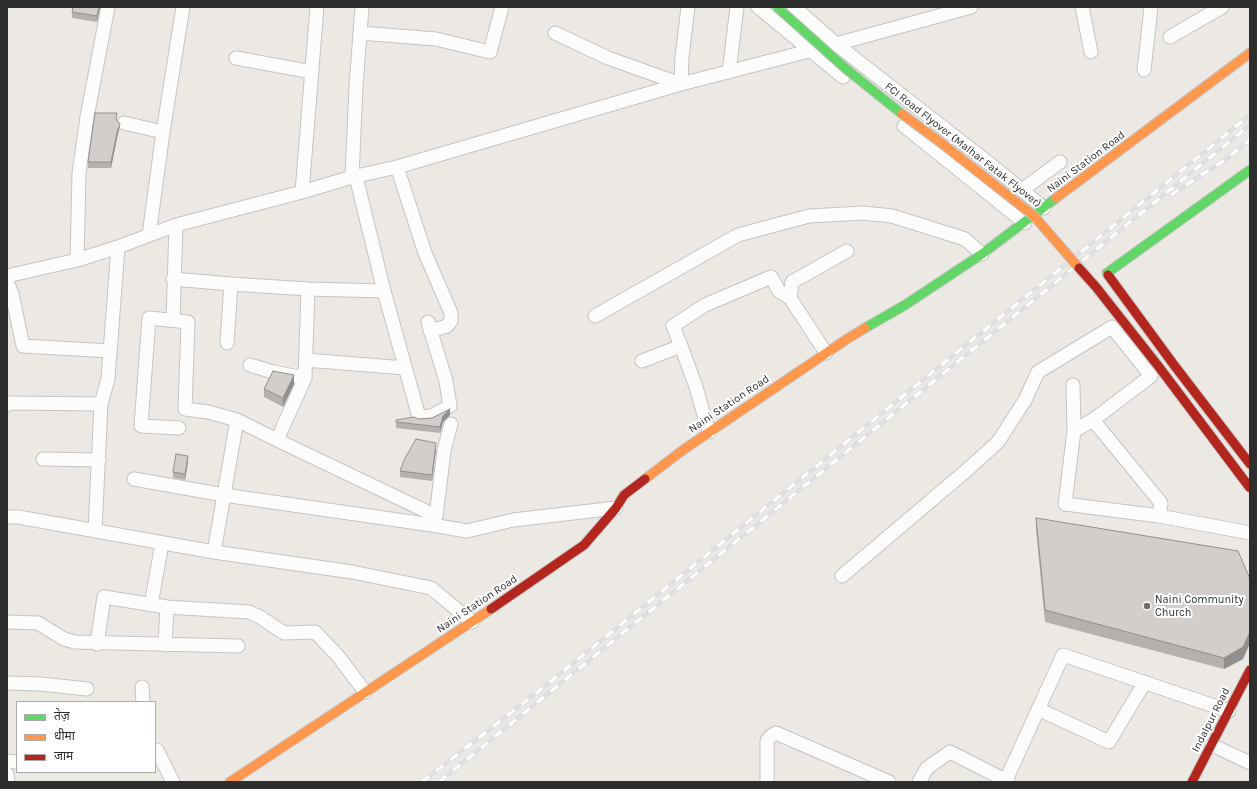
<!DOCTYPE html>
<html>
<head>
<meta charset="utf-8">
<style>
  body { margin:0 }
  #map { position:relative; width:1257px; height:789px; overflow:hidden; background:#ece8e4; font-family:Karla,"Noto Sans Devanagari",sans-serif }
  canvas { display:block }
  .frame { position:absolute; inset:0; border:8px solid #2e2e2e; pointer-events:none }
  .legend { position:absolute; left:16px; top:701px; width:140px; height:72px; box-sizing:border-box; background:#fff; border:1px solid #ababab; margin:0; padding:5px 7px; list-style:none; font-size:12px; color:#2e2e2e }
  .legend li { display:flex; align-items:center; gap:8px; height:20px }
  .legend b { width:20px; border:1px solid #ababab }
</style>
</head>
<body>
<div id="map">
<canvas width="1257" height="789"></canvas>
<div class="frame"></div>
<ul class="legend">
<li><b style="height:5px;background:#63d668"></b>तेज़</li>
<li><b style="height:5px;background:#ff974d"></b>धीमा</li>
<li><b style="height:5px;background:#b3261e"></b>जाम</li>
</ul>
</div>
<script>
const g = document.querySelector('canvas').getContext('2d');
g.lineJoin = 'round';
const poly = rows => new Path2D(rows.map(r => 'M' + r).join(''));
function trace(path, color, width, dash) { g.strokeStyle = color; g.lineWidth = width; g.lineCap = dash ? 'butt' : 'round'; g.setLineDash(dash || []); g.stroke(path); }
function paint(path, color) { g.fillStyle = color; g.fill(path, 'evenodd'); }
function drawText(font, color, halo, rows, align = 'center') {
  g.font = font + ' Karla,sans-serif'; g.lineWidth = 4; g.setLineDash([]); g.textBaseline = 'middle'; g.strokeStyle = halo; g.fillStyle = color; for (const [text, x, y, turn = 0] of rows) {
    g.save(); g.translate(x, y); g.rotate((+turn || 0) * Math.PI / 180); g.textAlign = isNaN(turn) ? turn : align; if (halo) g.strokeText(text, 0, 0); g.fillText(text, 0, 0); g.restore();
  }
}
const street = poly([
  [758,7,843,77],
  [794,7,836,44,995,168,1044,208],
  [1082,7,1091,52],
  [360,33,436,39,490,52,502,7],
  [555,33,608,58,681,84,682,57,688,7],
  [1170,37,1222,7],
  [236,58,312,72],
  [1144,70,1151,7],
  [729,72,737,7],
  [124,123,163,132],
  [904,126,1025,223],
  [397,167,425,253,451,313,451,321,447,326,430,331],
  [352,177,356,86,362,7],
  [356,177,384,291,419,417,431,416,450,406,446,381,428,322],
  [1022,190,1060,162],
  [302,192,317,7],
  [149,235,163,132,183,7],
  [77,260,79,173,87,117,108,7],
  [7,276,77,260,118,247,176,225,302,192,352,177,397,167,681,84,836,44,971,7],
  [173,279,231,284,227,343],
  [7,281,12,294,23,346,110,351],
  [231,284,308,289],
  [384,291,308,289,305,378,277,440,436,516,432,525,467,531,513,520,616,508],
  [790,298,792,282,847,251],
  [595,316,738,235,809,216,863,213,892,216,965,239,982,254],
  [173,320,176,225],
  [681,346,695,384,709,432],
  [306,360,405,368],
  [642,361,681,346,673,326,705,305,771,277,779,291,790,298,826,353],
  [250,365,273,372,305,378],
  [1073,385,1074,431,1065,504,1159,516,1250,533],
  [7,405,9,403,101,404],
  [1093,420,1161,503,1159,516],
  [179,428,141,426,149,318,188,322,185,409,208,412,237,420,277,440],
  [43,459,99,460],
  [134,479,224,495,432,525],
  [436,516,444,451,451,424],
  [7,517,18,517,214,552,352,572,431,588,472,622],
  [95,531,101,404,108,379,118,247],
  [214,552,237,420],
  [842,576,967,470,998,442,1025,400,1038,372,1112,327,1151,376,1093,420,1074,431],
  [151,605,162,543],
  [7,622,38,623,64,639,75,642,238,646],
  [97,644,104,597,167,607,249,612,260,617,284,633,315,632,338,656,365,692],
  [165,645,167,607],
  [7,683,41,684,87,689],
  [142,687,143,702],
  [1038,709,1109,742,1145,682],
  [1212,745,1250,763],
  [155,751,157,750,173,782],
  [7,761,17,762],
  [7,774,8,782],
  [1006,780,1063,655,1229,711],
  [767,782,767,741,771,736,776,733,889,782],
  [919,782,927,768,950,752,1009,782]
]);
const fast = poly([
  [1108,275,1107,273,1250,170],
  [865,328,905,305,982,254,1056,198]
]);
const slow = poly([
  [1056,198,1250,53],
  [645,479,683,450,847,339,865,328],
  [230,782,491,609]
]);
const jam = poly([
  [1108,275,1174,365,1250,464],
  [491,609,584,545,616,508,624,495,645,479],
  [1192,782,1250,670]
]);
const rail = poly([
  [1171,195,1226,159,1250,140],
  [422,782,540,690,1250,115],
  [439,782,1250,125]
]);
const fastBridge = poly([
  [777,7,845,68,902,114]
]);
const slowBridge = poly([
  [902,114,940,142,1034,216,1079,268]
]);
const jamBridge = poly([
  [1079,268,1096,287,1159,367,1250,488]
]);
const wall = poly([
  [100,7,97,22,72,18,72,12],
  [117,120,120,124,119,133,118,133,111,168,88,168,88,162],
  [294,384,283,407,264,397,264,389],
  [450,415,443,422,440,433,396,428,396,420,432,418],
  [436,449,432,481,400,477,400,471],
  [188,462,185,480,173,478,173,472],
  [1036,518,1250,579,1250,643,1243,659,1224,669,1045,622,1036,530]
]);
const shadedWall = poly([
  [99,7,100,7,97,22,97,16],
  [118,128,118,133,111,168,111,162],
  [294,375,294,384,283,407,283,398],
  [450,409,450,415,443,422,440,433,440,427,443,416],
  [436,443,436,449,432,481,432,475],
  [188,456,188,462,185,480,185,474],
  [1250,632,1250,643,1243,659,1224,669,1224,658]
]);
const building = poly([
  [73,7,99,7,97,16,72,12,73,7],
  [95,113,117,113,116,119,120,124,119,128,118,128,111,162,88,162,95,113],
  [273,371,294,375,283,398,264,389,273,371],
  [450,409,443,416,440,427,396,422,396,420,414,417,419,419,432,418,450,409],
  [416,439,436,443,432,475,400,471,404,460,416,439],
  [176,454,188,456,185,474,173,472,176,454],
  [1036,518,1238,551,1250,579,1250,632,1243,647,1224,658,1045,610,1036,518]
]);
const markers = [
  [1147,606,4,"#706f6e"]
];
const streetNames = [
  ["FCI Road Flyover (Malhar Fatak Flyover)",963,145,38],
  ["Naini Station Road",1086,162,-37],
  ["Naini Station Road",729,404,-34],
  ["Naini Station Road",477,604,-34],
  ["Indalpur Road",1211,720,-63]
];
const poiNames = [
  ["Naini Community",1155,600],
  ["Church",1155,613]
];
trace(street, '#c5c4c5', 15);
trace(fast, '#c5c4c5', 11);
trace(slow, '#c5c4c5', 11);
trace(jam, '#c5c4c5', 11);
trace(street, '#fcfcfb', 13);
trace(fast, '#63d668', 9);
trace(slow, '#ff974d', 9);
trace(jam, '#b3261e', 9);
trace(rail, '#dfdfe1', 4.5);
trace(rail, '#fff', 3, [9]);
trace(fastBridge, '#c5c4c5', 11, []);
trace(slowBridge, '#c5c4c5', 11, []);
trace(jamBridge, '#c5c4c5', 11, []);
trace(fastBridge, '#63d668', 9);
trace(slowBridge, '#ff974d', 9);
trace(jamBridge, '#b3261e', 9);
paint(wall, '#b4b1af');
paint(shadedWall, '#92908e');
paint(building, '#d1cecb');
trace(building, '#92908e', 1);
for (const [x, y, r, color] of markers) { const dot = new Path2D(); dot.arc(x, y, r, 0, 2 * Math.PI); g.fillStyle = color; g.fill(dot); trace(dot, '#fff', 1.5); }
drawText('11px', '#2e2e2e', '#fff', streetNames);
drawText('11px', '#2e2e2e', '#fff', poiNames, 'left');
</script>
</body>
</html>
